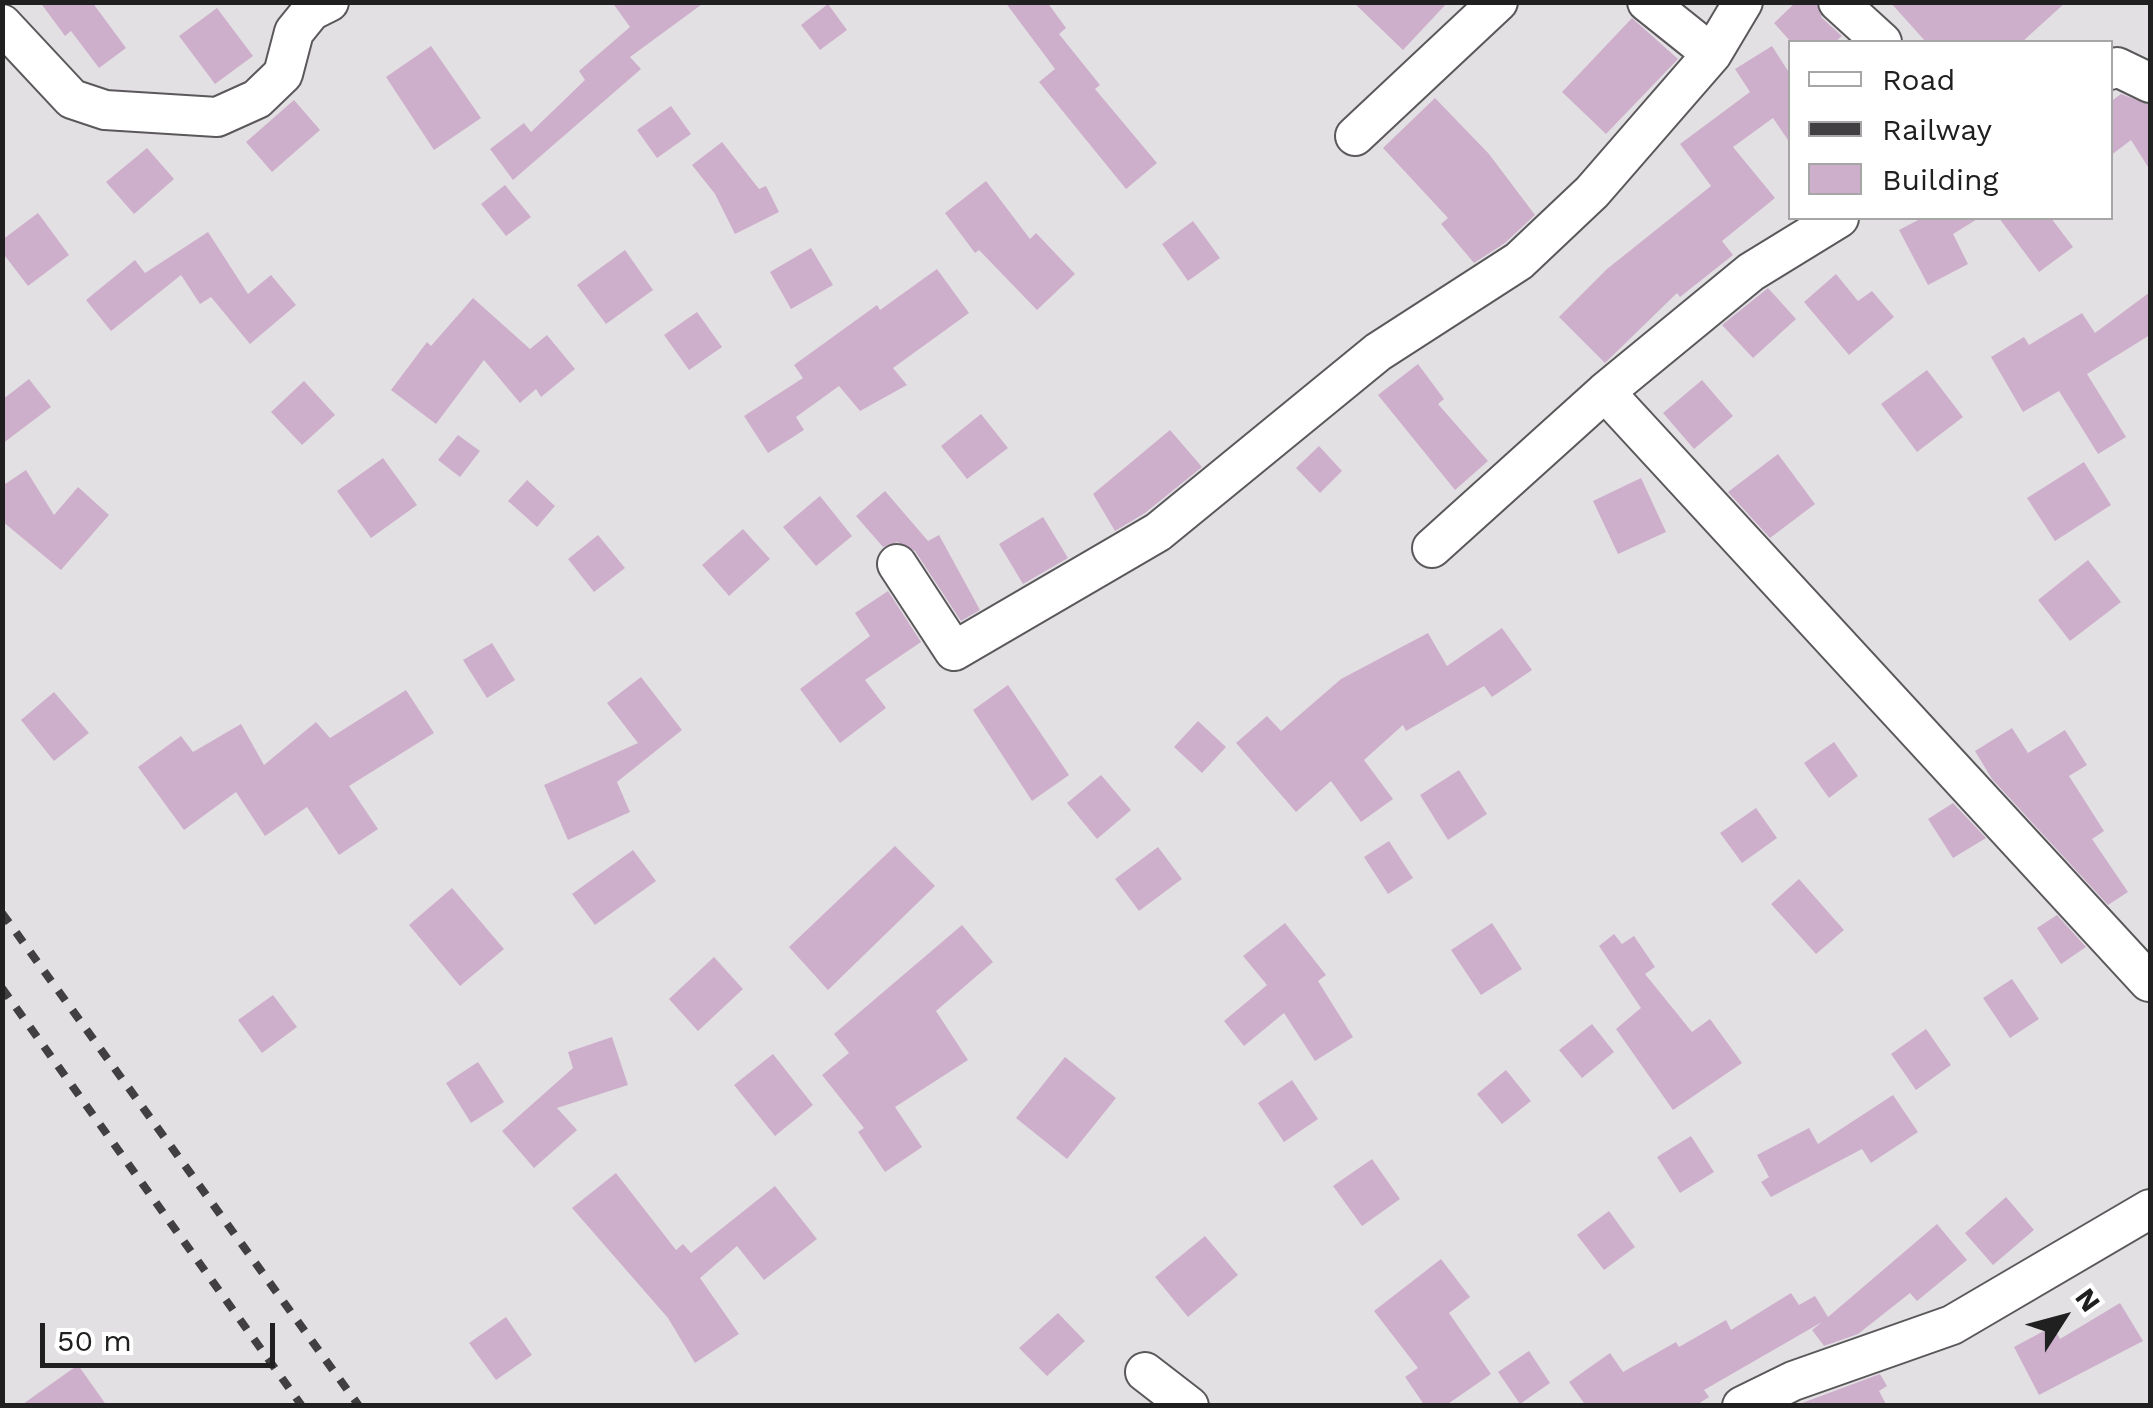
<!DOCTYPE html>
<html>
<head>
<meta charset="utf-8">
<style>
  body { margin:0 }
  #map { position:relative; width:2153px; height:1408px; overflow:hidden; background:#e3e0e3; font-family:"Work Sans",sans-serif }
  canvas { display:block }
  .frame { position:absolute; inset:0; border:5px solid #212021; pointer-events:none }
  .legend { position:absolute; left:1788px; top:40px; width:325px; height:180px; box-sizing:border-box; background:#fff; border:2px solid #a6a6a6; margin:0; padding:12px 18px; list-style:none; font-size:30px; color:#212021 }
  .legend li { display:flex; align-items:center; gap:20px; height:50px }
  .legend b { width:50px; border:2px solid #a6a6a6 }
  .north { position:absolute; left:2013px; top:1268px; width:100px; height:100px; -webkit-text-stroke:8px #fff; paint-order:stroke; rotate:54deg; font-size:28px; font-weight:700; line-height:40px; text-align:center; color:#212021 }
  .north::after { content:''; display:block; margin:auto; width:35px; height:45px; background:#212021; clip-path:polygon(50% 0,100% 100%,50% 72%,0 100%) }
  .scale { position:absolute; left:40px; top:1323px; width:235px; height:45px; box-sizing:border-box; border:5px solid #212021; border-top:0; padding-left:12px; font-size:30px; line-height:35px; white-space:nowrap; color:#212021; -webkit-text-stroke:8px #fff; paint-order:stroke }
</style>
</head>
<body>
<div id="map">
<canvas width="2153" height="1408"></canvas>
<div class="frame"></div>
<ul class="legend">
<li><b style="height:12px;background:#fff"></b>Road</li>
<li><b style="height:12px;background:#413f41"></b>Railway</li>
<li><b style="height:28px;background:#cdafcc"></b>Building</li>
</ul>
<div class="north">N</div>
<div class="scale">50 m</div>
</div>
<script>
const g = document.querySelector('canvas').getContext('2d');
g.lineJoin = 'round';
function paint(path, color) { g.fillStyle = color; g.fill(path, 'evenodd'); }
const poly = rows => new Path2D(rows.map(r => 'M' + r).join(''));
function trace(path, color, width, dash) { g.strokeStyle = color; g.lineWidth = width; g.lineCap = dash ? 'butt' : 'round'; g.setLineDash(dash || []); g.stroke(path); }
const building = poly([
  [40,2,92,2,126,48,99,68,71,31,65,36],
  [612,2,705,2,630,57,641,69,513,180,490,149,524,123,531,132,585,80,579,71,630,27],
  [1005,2,1047,2,1066,28,1059,34,1100,85,1095,89,1157,163,1126,189,1039,82,1055,69],
  [1353,2,1448,2,1403,50],
  [1796,2,1816,2,1822,18,1842,36,1835,42,1791,42,1774,23],
  [1890,2,2066,2,2022,42,1926,42],
  [828,4,847,30,820,50,801,25],
  [217,8,253,56,215,84,179,36],
  [1632,18,1678,59,1606,134,1562,92],
  [431,46,481,118,434,150,386,77],
  [1772,46,1790,74,1790,143,1773,118,1733,147,1775,198,1722,241,1733,255,1680,297,1677,293,1605,363,1559,317,1607,269,1711,186,1680,144,1750,92,1735,69],
  [2121,94,2150,105,2150,170,2131,140,2110,156,2110,102],
  [1435,98,1489,154,1535,215,1505,243,1474,263,1441,224,1448,218,1383,148],
  [294,100,320,130,272,172,246,142],
  [671,106,691,134,657,158,637,130],
  [722,142,759,189,766,186,779,212,735,234,715,194,692,165],
  [147,148,174,179,134,214,106,182],
  [986,181,1030,239,1036,233,1075,274,1037,310,979,250,975,253,945,213],
  [505,185,531,217,506,236,481,204],
  [38,213,69,255,28,286,2,252,2,240],
  [1922,218,1979,218,1953,234,1968,264,1928,285,1899,230],
  [1999,218,2051,218,2073,247,2039,272],
  [1193,221,1220,258,1188,281,1162,244],
  [208,232,248,294,271,275,296,305,250,344,211,297,200,304,181,275,111,331,86,300,135,260,145,273],
  [811,248,833,285,791,309,770,272],
  [625,250,653,290,606,324,577,285],
  [937,269,969,313,893,368,907,385,860,411,839,386,796,417,804,430,768,453,744,416,803,378,794,365,877,305,880,310],
  [1836,274,1858,301,1872,291,1894,317,1849,355,1804,302],
  [1768,288,1796,319,1753,358,1722,325],
  [2150,292,2150,335,2087,374,2126,437,2098,454,2059,391,2023,412,1991,357,2024,337,2029,345,2082,313,2095,333],
  [473,298,530,349,547,335,575,369,541,397,536,389,520,403,484,360,436,424,391,390,427,342,431,346],
  [697,312,722,347,689,370,664,335],
  [1418,364,1444,399,1438,404,1488,461,1455,490,1378,395],
  [1927,370,1963,417,1917,452,1881,404],
  [29,379,51,407,2,444,2,400],
  [1702,380,1733,416,1694,449,1663,413],
  [304,381,335,415,302,445,271,412],
  [981,414,1008,448,967,479,941,446],
  [1170,430,1202,467,1145,513,1115,531,1093,494],
  [458,435,480,451,460,477,438,460],
  [1319,446,1342,471,1320,493,1296,468],
  [1778,454,1815,504,1770,538,1728,492],
  [383,458,417,505,371,538,337,491],
  [2084,462,2111,505,2055,541,2027,498],
  [26,470,54,515,78,487,109,515,61,570,2,521,2,486],
  [1641,478,1666,532,1618,554,1593,501],
  [527,480,555,506,537,527,508,501],
  [885,491,928,541,939,535,980,610,961,621,915,551,897,542,883,547,856,516],
  [820,496,852,536,816,566,783,527],
  [1043,517,1068,558,1023,584,999,544],
  [743,529,770,559,729,596,702,565],
  [598,535,625,568,594,592,568,559],
  [2088,560,2121,602,2070,641,2038,600],
  [888,591,921,642,865,680,886,708,840,743,800,689,870,636,855,613],
  [1502,628,1532,670,1492,697,1484,686,1406,731,1403,725,1364,760,1393,799,1361,822,1331,781,1296,812,1236,743,1267,716,1281,731,1341,679,1428,633,1447,666],
  [492,643,515,680,487,698,463,660],
  [641,677,682,730,617,782,630,812,568,840,544,785,638,743,607,703],
  [1008,685,1069,775,1032,801,973,710],
  [406,690,434,733,349,786,378,829,339,855,307,807,265,836,236,792,184,830,138,767,181,736,193,752,241,724,264,765,316,722,330,738],
  [54,692,89,733,54,761,21,720],
  [1198,721,1226,747,1202,773,1174,747],
  [2012,728,2028,753,2065,730,2087,765,2069,776,2104,831,2092,839,2128,892,2108,905,1992,779,1975,751],
  [1834,742,1858,776,1829,798,1804,763],
  [1459,770,1487,814,1448,840,1420,795],
  [1101,775,1131,810,1097,839,1067,803],
  [1953,803,1986,838,1953,858,1928,819],
  [1756,808,1777,838,1742,863,1720,833],
  [1389,841,1413,878,1388,894,1364,857],
  [895,846,935,886,828,990,789,947],
  [1158,847,1182,879,1139,911,1115,879],
  [633,850,656,881,595,925,572,894],
  [1799,879,1844,930,1816,954,1771,904],
  [452,888,504,949,460,986,409,925],
  [2057,915,2086,947,2061,964,2037,928],
  [1285,923,1326,975,1318,981,1353,1037,1315,1061,1284,1013,1244,1046,1224,1021,1267,985,1243,956],
  [1492,923,1522,969,1481,995,1451,950],
  [962,925,993,962,936,1011,968,1060,895,1107,922,1147,885,1172,858,1132,864,1128,822,1075,849,1053,834,1034],
  [1614,934,1622,944,1634,936,1655,967,1645,974,1692,1032,1710,1019,1742,1063,1673,1110,1616,1029,1641,1008,1599,946],
  [714,957,743,989,698,1031,669,999],
  [2012,979,2039,1019,2010,1038,1983,998],
  [273,995,297,1027,262,1053,238,1020],
  [1592,1024,1614,1052,1582,1078,1559,1050],
  [1926,1029,1951,1065,1916,1090,1891,1054],
  [612,1037,628,1085,557,1108,577,1130,534,1168,502,1131,573,1068,568,1052],
  [773,1054,813,1105,775,1136,734,1085],
  [1065,1057,1116,1098,1067,1159,1016,1118],
  [478,1062,504,1102,471,1123,446,1083],
  [1506,1070,1531,1101,1502,1124,1477,1094],
  [1292,1080,1318,1119,1284,1142,1258,1103],
  [1893,1095,1918,1132,1871,1163,1862,1149,1771,1197,1761,1182,1769,1177,1757,1155,1809,1128,1818,1144],
  [1691,1136,1714,1172,1680,1193,1657,1157],
  [1372,1159,1400,1199,1362,1226,1333,1186],
  [616,1173,676,1250,683,1244,691,1253,775,1186,817,1239,764,1280,737,1246,700,1278,739,1334,695,1363,668,1318,572,1208],
  [2006,1197,2034,1230,1993,1265,1965,1233],
  [1609,1211,1635,1247,1604,1270,1577,1235],
  [1937,1224,1967,1260,1917,1301,1910,1293,1858,1334,1824,1346,1812,1330,1822,1322,1704,1390,1709,1397,1695,1406,1586,1406,1569,1382,1610,1353,1623,1372,1676,1342,1679,1347,1726,1320,1731,1330,1791,1293,1799,1305,1815,1296,1828,1317],
  [1205,1236,1238,1275,1188,1317,1155,1277],
  [1441,1259,1470,1297,1449,1313,1491,1374,1445,1406,1425,1406,1405,1377,1418,1368,1374,1311],
  [2120,1303,2143,1341,2039,1395,2014,1347,2053,1326,2060,1339],
  [1058,1313,1085,1341,1047,1376,1019,1348],
  [506,1317,532,1355,496,1380,469,1343],
  [1529,1351,1550,1383,1520,1404,1498,1372],
  [78,1365,107,1406,20,1406],
  [1880,1374,1887,1386,1879,1391,1887,1406,1794,1406]
]);
const minor = poly([
  [1647,2,1712,54],
  [1838,2,1882,42],
  [2,24,72,99,105,110,217,117,257,99,283,74,294,32,311,11,329,2],
  [2110,70,2117,67,2150,83],
  [1355,136,1498,2],
  [1605,392,2149,982],
  [1432,548,1605,392,1751,272,1839,218],
  [897,564,954,651,1158,532,1378,352,1519,261,1592,192,1712,54,1743,2],
  [1145,1372,1189,1406],
  [1742,1406,1793,1381,1952,1325,2150,1209]
]);
const rail = poly([
  [2,913,359,1406],
  [2,988,302,1406]
]);
paint(building, '#cdafcc');
trace(minor, '#5b585b', 42);
trace(minor, '#fff', 38);
trace(rail, '#413f41', 8, [12, 12]);
</script>
</body>
</html>
